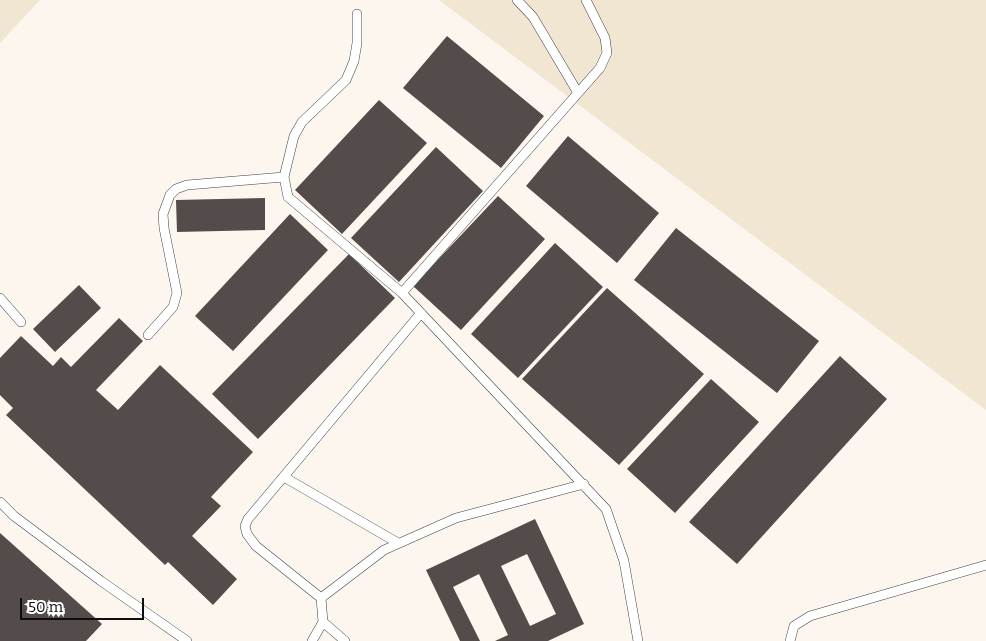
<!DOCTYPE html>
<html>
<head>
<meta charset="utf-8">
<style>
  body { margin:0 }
  #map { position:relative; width:986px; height:641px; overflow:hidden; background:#fdf6ee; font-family:Bitter,serif }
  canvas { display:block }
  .scale { position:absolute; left:20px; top:598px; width:124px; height:22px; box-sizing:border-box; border:2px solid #0d0d0d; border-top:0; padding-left:6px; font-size:15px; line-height:18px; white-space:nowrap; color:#0d0d0d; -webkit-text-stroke:4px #fff; paint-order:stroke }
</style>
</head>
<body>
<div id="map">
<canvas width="986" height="641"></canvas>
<div class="scale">50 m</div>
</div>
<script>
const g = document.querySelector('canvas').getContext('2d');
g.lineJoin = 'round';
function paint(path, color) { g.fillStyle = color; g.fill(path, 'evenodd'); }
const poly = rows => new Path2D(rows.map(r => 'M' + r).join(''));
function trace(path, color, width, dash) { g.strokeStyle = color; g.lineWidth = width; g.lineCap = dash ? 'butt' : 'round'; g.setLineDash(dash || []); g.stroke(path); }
const farmland = poly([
  [0,0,40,0,0,43],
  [439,0,986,0,986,410]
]);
const building = poly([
  [447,36,544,116,501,168,403,88],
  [379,100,427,143,342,234,295,190],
  [568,136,659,213,617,263,526,186],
  [436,147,483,191,399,282,351,238],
  [498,196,545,239,461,330,413,286],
  [265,198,265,230,177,232,176,200],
  [290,214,328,250,233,351,195,316],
  [676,228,819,341,777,393,634,280],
  [555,243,603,287,518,378,471,334],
  [349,254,395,298,258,439,212,394],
  [79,285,101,308,55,352,33,329],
  [607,288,704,374,619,465,522,379],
  [119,318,143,341,96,390,118,410,160,365,253,452,211,497,221,506,192,536,237,579,213,605,168,562,165,565,6,415,13,408,0,395,0,358,21,336,53,366,61,357,71,367],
  [840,356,887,399,737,564,689,522],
  [711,379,759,422,675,513,627,469],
  [535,519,584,624,548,641,495,641,508,635,479,574,453,587,480,641,460,641,426,570],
  [527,554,556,614,530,626,501,566],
  [0,533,102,624,86,641,0,641]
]);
const lane = poly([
  [517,0,533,17,578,93],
  [357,14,357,43,354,61,346,80,302,122,294,136,284,177,288,197,402,293,606,509,624,561,638,641],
  [402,293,600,68,607,53,605,38,586,0],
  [0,298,21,322],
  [148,335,173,307,177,293,164,228,163,214,170,195,176,189,187,185,284,177],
  [284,477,398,543],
  [0,502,14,516,101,581,187,641],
  [321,598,384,550,456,518,584,484],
  [323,622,345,641],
  [312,641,323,622,321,598,256,546,247,534,245,526,248,519,421,313],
  [790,641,794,626,810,616,986,565]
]);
paint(farmland, '#f0e6d1');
paint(building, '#544c4a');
trace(lane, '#404040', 10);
trace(lane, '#fff', 9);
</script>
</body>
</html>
